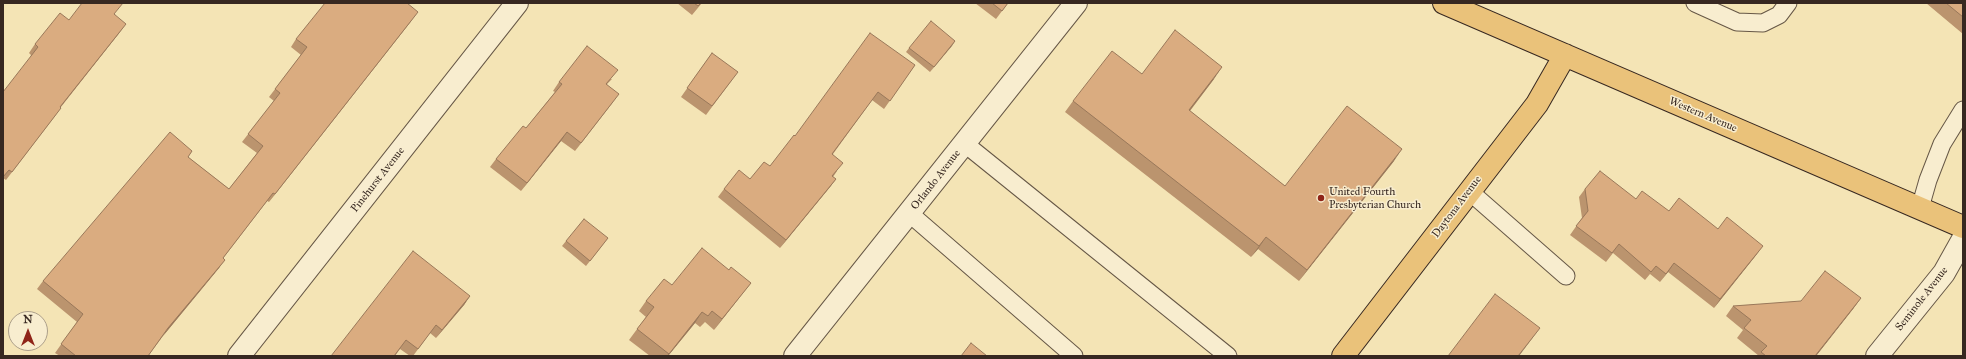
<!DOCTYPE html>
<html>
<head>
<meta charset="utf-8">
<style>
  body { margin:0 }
  #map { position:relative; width:1966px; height:359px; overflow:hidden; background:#f4e4b5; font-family:"IM FELL Great Primer",serif }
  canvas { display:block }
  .frame { position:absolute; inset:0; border:4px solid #372821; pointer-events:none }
  .north { position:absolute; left:8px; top:311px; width:40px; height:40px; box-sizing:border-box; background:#f8edcf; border:1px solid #ab9e89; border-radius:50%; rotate:0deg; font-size:11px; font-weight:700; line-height:16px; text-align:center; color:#372821 }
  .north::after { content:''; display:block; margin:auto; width:14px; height:18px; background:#8f2418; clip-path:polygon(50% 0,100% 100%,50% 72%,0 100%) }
</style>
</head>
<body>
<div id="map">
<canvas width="1966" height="359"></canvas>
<div class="frame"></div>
<div class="north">N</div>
</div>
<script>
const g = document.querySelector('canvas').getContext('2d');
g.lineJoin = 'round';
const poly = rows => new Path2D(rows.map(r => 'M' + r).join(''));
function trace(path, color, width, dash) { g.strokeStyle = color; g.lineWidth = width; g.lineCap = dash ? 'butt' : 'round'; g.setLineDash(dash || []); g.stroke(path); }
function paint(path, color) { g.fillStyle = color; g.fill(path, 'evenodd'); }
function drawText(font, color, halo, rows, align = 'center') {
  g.font = font + ' "IM FELL Great Primer",serif'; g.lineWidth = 3; g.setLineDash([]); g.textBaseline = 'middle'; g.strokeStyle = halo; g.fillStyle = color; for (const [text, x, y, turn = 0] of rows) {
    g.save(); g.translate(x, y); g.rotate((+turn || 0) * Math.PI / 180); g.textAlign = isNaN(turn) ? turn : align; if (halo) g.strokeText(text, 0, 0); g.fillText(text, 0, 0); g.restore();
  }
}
const lane = poly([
  [1695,3,1737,22,1763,23,1779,15,1788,3],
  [964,143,1228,356],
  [1469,191,1566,276],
  [1920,208,1928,180,1942,144,1963,110],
  [909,213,1074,356]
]);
const street = poly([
  [239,356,517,3],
  [795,356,1076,3],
  [1877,356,1944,273,1963,239]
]);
const primary = poly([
  [1444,3,1963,227],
  [1343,356,1537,104,1565,55]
]);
const wall = poly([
  [677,3,702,3,692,15],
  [975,3,1008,3,996,19],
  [1926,3,1963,3,1963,34],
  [115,14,120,32,61,107,55,116,6,180,3,178,31,55,29,53,35,44,69,20],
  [412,20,269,202,267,201,223,258,219,268,163,336,148,356,60,356,55,353,77,322,37,289,43,281,192,151,188,157,229,189,257,153,242,142,274,101,269,97,301,55,291,47,296,39],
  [955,41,930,72,906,52,909,48],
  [712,53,732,80,706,115,681,97],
  [915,65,884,109,872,100,833,154,837,171,833,177,836,179,830,187,780,248,718,197,724,189,750,179,770,166,795,136],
  [1142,74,1214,79,1190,111,1285,186,1394,161,1299,281,1258,249,1251,257,1065,112,1073,101],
  [612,79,607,84,613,102,575,151,561,141,521,191,490,167,496,159,526,128,555,92,553,91,559,82],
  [1585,189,1636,199,1718,229,1757,254,1714,308,1668,272,1660,282,1650,274,1645,280,1613,253,1606,262,1570,235,1582,218,1579,197],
  [608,238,586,266,562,246,566,241],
  [729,270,751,283,743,293,714,330,705,322,700,327,695,323,668,356,650,356,629,340,646,317,639,311,646,301,672,285],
  [470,296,464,305,436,338,430,333,413,356,410,356,400,349,395,356,331,356],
  [1861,298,1853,309,1816,356,1759,356,1737,338,1743,330,1726,316,1733,306]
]);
const shadedWall = poly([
  [418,12,412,20,269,202,275,194],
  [126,24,120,32,54,115,60,107],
  [955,41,952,46,930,72,934,67],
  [1222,67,1214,79,1181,122,1189,110],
  [619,94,613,102,575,151,581,143],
  [567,132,561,141,521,191,527,183],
  [1402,149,1394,161,1299,281,1307,270],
  [836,179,830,187,780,248,786,240],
  [273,193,267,201,217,266,223,258],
  [1266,237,1258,249,1251,257,1259,246],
  [1763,246,1757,254,1714,308,1720,299],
  [225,260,219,268,163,336,168,328],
  [1674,263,1668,272,1660,282,1666,274],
  [751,283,743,293,714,330,722,319],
  [470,296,464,305,436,338,442,330],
  [1861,298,1853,309,1816,356,1815,356],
  [702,312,695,323,668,356,667,356],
  [1540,328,1519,356,1518,356]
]);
const building = poly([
  [82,3,123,3,114,14,126,24,60,107,61,108,12,172,9,170,3,177,3,92,38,47,35,44,60,13,69,20,82,3],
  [325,3,407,3,418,12,275,194,273,193,223,258,225,260,168,328,148,356,76,356,61,344,83,314,43,281,170,132,192,151,188,157,229,189,263,146,248,134,280,93,275,89,307,47,296,39,325,3],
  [694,3,701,3,698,6,694,3],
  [992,3,1008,3,1002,11,992,3],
  [1946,3,1963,3,1963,17,1946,3],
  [931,21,955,41,934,67,909,48,931,21],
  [1175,30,1222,67,1189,110,1285,186,1347,106,1402,149,1307,270,1266,237,1259,246,1073,101,1112,51,1142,74,1175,30],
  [870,33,915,65,890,101,878,92,832,154,843,163,832,176,836,179,786,240,724,189,739,170,750,179,764,162,770,166,794,135,795,136,870,33],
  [587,46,618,70,606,84,619,94,581,143,567,132,527,183,496,159,523,126,526,128,562,84,559,82,587,46],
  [712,53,738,72,712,106,687,88,712,53],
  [1600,171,1636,199,1642,191,1669,211,1679,198,1718,229,1727,217,1763,246,1720,299,1674,263,1666,274,1656,266,1651,272,1619,244,1612,253,1576,226,1588,211,1585,189,1600,171],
  [584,219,608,238,590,261,566,241,584,219],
  [702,248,729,270,731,267,751,283,722,319,712,311,708,316,702,312,669,354,637,329,654,307,646,301,664,279,672,285,702,248],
  [413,251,470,296,442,330,436,325,418,349,406,340,394,356,331,356,413,251],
  [1825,271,1861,298,1815,356,1766,356,1761,352,1767,346,1744,328,1751,320,1733,306,1801,301,1825,271],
  [1495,294,1540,328,1518,356,1448,356,1495,294],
  [971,343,987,356,961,356,971,343]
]);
const markers = [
  [1321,198,4,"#8f2418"]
];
const streetNames = [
  ["Western Avenue",1703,115,23],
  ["Pinehurst Avenue",378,180,-52],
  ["Orlando Avenue",936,180,-52],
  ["Daytona Avenue",1457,207,-53],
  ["Seminole Avenue",1922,299,-52]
];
const poiNames = [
  ["United Fourth",1329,192],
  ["Presbyterian Church",1329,205]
];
trace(lane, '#665746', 19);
trace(street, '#665746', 24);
trace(primary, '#372821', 24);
trace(lane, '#f8edcf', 17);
trace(street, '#f8edcf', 22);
trace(primary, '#eac27a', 22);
paint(wall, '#bb946e');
paint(shadedWall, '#99785a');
paint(building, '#daac80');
trace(building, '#99785a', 1);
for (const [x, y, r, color] of markers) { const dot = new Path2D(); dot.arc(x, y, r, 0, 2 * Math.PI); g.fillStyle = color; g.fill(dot); trace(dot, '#f8edcf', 1.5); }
drawText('11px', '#372821', '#f8edcf', streetNames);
drawText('11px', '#372821', '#f8edcf', poiNames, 'left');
</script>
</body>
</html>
